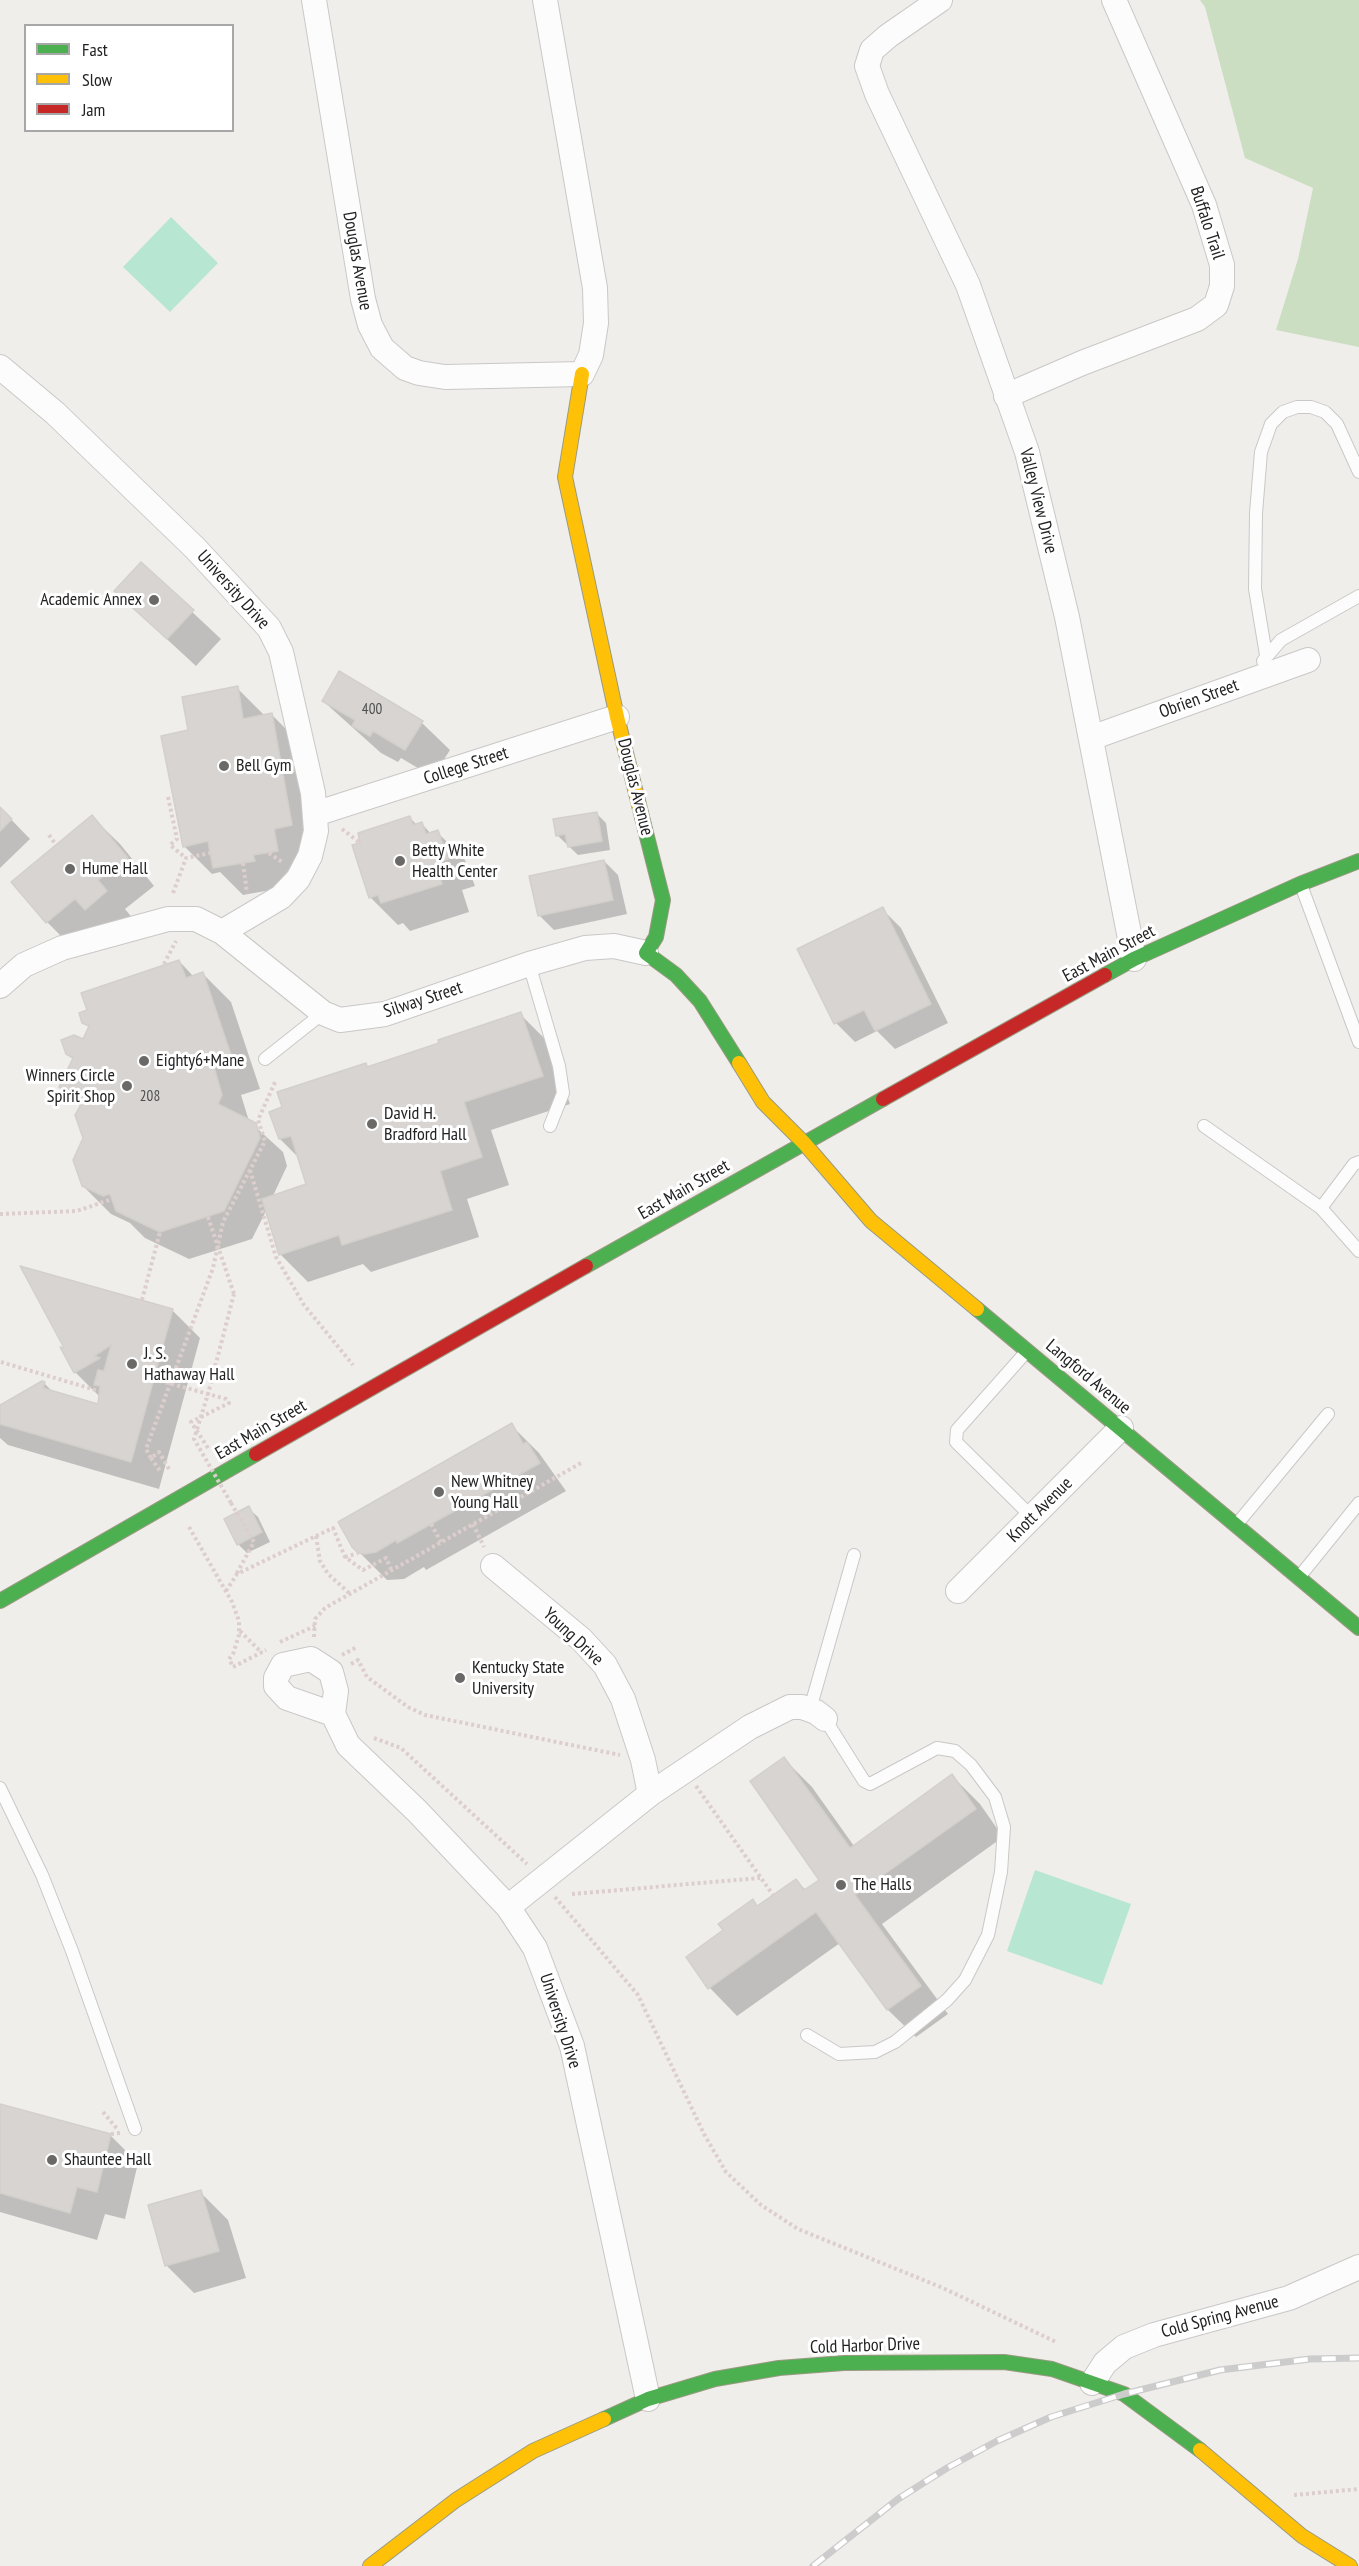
<!DOCTYPE html>
<html>
<head>
<meta charset="utf-8">
<style>
  body { margin:0 }
  #map { position:relative; width:1359px; height:2566px; overflow:hidden; background:#f0eeeb; font-family:"PT Sans Narrow",sans-serif }
  canvas { display:block }
  .legend { position:absolute; left:24px; top:24px; width:210px; height:108px; box-sizing:border-box; background:#fff; border:2px solid #a7a7a7; margin:0; padding:8px 10px; list-style:none; font-size:18px; color:#222 }
  .legend li { display:flex; align-items:center; gap:12px; height:30px }
  .legend b { width:30px; border:2px solid #a7a7a7 }
</style>
</head>
<body>
<div id="map">
<canvas width="1359" height="2566"></canvas>
<ul class="legend">
<li><b style="height:8px;background:#4caf50"></b>Fast</li>
<li><b style="height:8px;background:#ffc107"></b>Slow</li>
<li><b style="height:8px;background:#c62828"></b>Jam</li>
</ul>
</div>
<script>
const g = document.querySelector('canvas').getContext('2d');
g.lineJoin = 'round';
function paint(path, color) { g.fillStyle = color; g.fill(path, 'evenodd'); }
const poly = rows => new Path2D(rows.map(r => 'M' + r).join(''));
function trace(path, color, width, dash) { g.strokeStyle = color; g.lineWidth = width; g.lineCap = dash ? 'butt' : 'round'; g.setLineDash(dash || []); g.stroke(path); }
function drawText(font, color, halo, rows, align = 'center') {
  g.font = font + ' "PT Sans Narrow",sans-serif'; g.lineWidth = 6; g.setLineDash([]); g.textBaseline = 'middle'; g.strokeStyle = halo; g.fillStyle = color; for (const [text, x, y, turn = 0] of rows) {
    g.save(); g.translate(x, y); g.rotate((+turn || 0) * Math.PI / 180); g.textAlign = isNaN(turn) ? turn : align; if (halo) g.strokeText(text, 0, 0); g.fillText(text, 0, 0); g.restore();
  }
}
const forest = poly([
  [1200,0,1359,0,1359,347,1276,330,1298,259,1313,188,1245,158,1205,7]
]);
const pitch = poly([
  [171,217,218,263,170,312,123,267],
  [1035,1870,1131,1904,1102,1985,1007,1951]
]);
const shadow = poly([
  [141,564,221,639,196,666,144,618],
  [339,673,422,723,450,750,433,777,401,758,398,762,381,753,323,701],
  [237,688,265,716,271,714,299,742,319,853,282,888,243,895,220,872,212,874,184,846,190,731],
  [0,808,30,839,0,868],
  [597,814,606,823,610,850,578,855,557,835],
  [92,817,120,844,154,886,125,909,134,920,75,950,47,922,14,882],
  [410,818,417,825,422,824,431,834,437,832,465,860,475,886,462,890,469,912,410,931,403,923,398,925,370,897,362,844],
  [604,861,618,875,627,914,554,930,540,916,531,877],
  [882,909,901,928,948,1023,895,1049,877,1031,855,1042,836,1023,799,950],
  [179,961,194,977,203,974,231,1002,260,1089,241,1095,249,1121,283,1152,287,1166,272,1198,308,1185,300,1159,280,1139,365,1065,368,1068,441,1044,520,1014,548,1042,570,1104,491,1130,509,1185,467,1199,479,1237,371,1272,363,1264,308,1282,280,1254,267,1209,252,1239,189,1259,145,1238,130,1223,111,1214,83,1186,85,1138,81,1107,61,1087,74,1060,67,1053,83,1041,90,1028,83,1022],
  [172,1310,200,1338,159,1489,8,1445,0,1438,0,1407,44,1383,54,1393,99,1406,100,1397,75,1372,63,1349],
  [511,1425,539,1453,566,1491,426,1570,424,1567,404,1579,387,1580,353,1546],
  [248,1508,258,1517,270,1542,247,1553,238,1544],
  [784,1759,812,1787,854,1846,952,1776,980,1804,1003,1837,882,1924,948,2014,916,2037,888,2010,840,1943,737,2016,710,1988,688,1957,796,1881,806,1890,821,1880],
  [0,2106,110,2135,138,2163,125,2219,105,2214,97,2240,0,2212],
  [200,2192,228,2220,246,2278,194,2293,166,2265]
]);
const building = poly([
  [141,562,194,610,167,639,114,591,141,562],
  [339,671,423,721,405,750,373,731,370,736,352,726,355,720,322,701,339,671],
  [238,686,243,719,272,713,292,825,274,829,278,851,253,855,255,861,213,868,208,841,183,847,161,736,188,730,182,697,238,686],
  [0,807,12,819,0,831,0,807],
  [597,812,602,841,568,847,565,834,556,836,553,819,597,812],
  [92,815,128,858,98,880,107,891,85,910,75,899,46,923,11,882,92,815],
  [410,816,413,825,422,822,426,834,438,830,448,859,435,863,442,884,381,903,378,895,369,898,352,845,360,843,358,833,410,816],
  [604,860,613,900,538,916,529,876,604,860],
  [883,907,931,1004,875,1031,864,1010,834,1024,797,949,883,907],
  [179,960,186,978,203,972,233,1061,214,1067,222,1095,218,1104,256,1123,260,1138,224,1211,160,1232,116,1211,110,1194,103,1196,82,1186,73,1160,83,1138,75,1115,84,1100,59,1087,73,1058,66,1054,61,1040,74,1035,83,1039,89,1026,82,1023,79,1013,87,1010,81,993,179,960],
  [521,1012,543,1076,464,1102,482,1157,440,1171,452,1210,342,1245,339,1235,279,1255,262,1199,306,1184,291,1136,279,1139,269,1112,282,1107,277,1092,366,1063,367,1067,439,1043,438,1040,521,1012],
  [20,1266,173,1309,131,1462,0,1424,0,1405,42,1381,45,1382,43,1388,98,1404,100,1386,94,1385,98,1370,104,1371,111,1345,94,1356,100,1358,74,1373,60,1347,64,1348,20,1266],
  [512,1423,523,1444,527,1442,540,1463,397,1543,396,1540,376,1552,365,1554,358,1553,352,1547,338,1522,512,1423],
  [249,1506,262,1532,237,1545,224,1519,249,1506],
  [784,1757,850,1848,952,1774,976,1809,855,1895,921,1986,887,2010,816,1912,708,1989,686,1957,723,1930,718,1924,753,1899,757,1906,796,1879,804,1890,819,1880,750,1781,784,1757],
  [0,2104,111,2134,97,2192,77,2187,70,2213,0,2193,0,2104],
  [201,2190,219,2251,165,2266,148,2205,201,2190]
]);
const path = poly([
  [168,797,177,839,170,845,186,858],
  [342,829,360,843],
  [49,835,56,845],
  [269,853,282,862],
  [243,863,247,893],
  [173,893,186,858,210,853],
  [164,964,176,941],
  [250,1170,276,1257,304,1305,353,1365],
  [0,1214,77,1211,112,1199],
  [142,1300,160,1232],
  [1,1362,99,1391],
  [208,1448,191,1422,229,1403,226,1399,208,1394,234,1294],
  [151,1458,160,1471],
  [169,1469,159,1452,151,1458,146,1449,213,1268,223,1222,265,1141,258,1120,276,1080],
  [231,1503,254,1542,237,1573],
  [431,1524,441,1542],
  [473,1524,484,1547],
  [189,1527,232,1602,239,1621,239,1635,233,1654,229,1659,233,1667,266,1650],
  [316,1536,333,1528,345,1557,363,1570,386,1558,391,1569],
  [345,1557,358,1553],
  [226,1591,237,1574,316,1536,320,1561,328,1574,349,1593],
  [240,1631,262,1653],
  [314,1637,315,1619,325,1608,581,1463],
  [280,1642,315,1626],
  [342,1655,357,1647],
  [351,1664,358,1660,367,1677,408,1707,425,1715,620,1755],
  [374,1738,401,1748,527,1864],
  [696,1786,773,1895],
  [572,1894,760,1878],
  [555,1897,638,1995,704,2134,726,2172,761,2205,798,2229,943,2288,1056,2342],
  [103,2112,118,2130],
  [111,2134,120,2133],
  [1294,2495,1359,2489]
]);
const lane = poly([
  [1266,655,1255,589,1256,513,1261,452,1271,424,1283,412,1297,407,1311,407,1325,412,1337,424,1359,472],
  [1263,661,1281,640,1359,596],
  [1301,885,1359,1042],
  [529,964,559,1066,563,1093,550,1126],
  [265,1059,323,1013],
  [1204,1126,1321,1208,1359,1251],
  [1321,1208,1354,1164,1359,1162],
  [1027,1351,957,1430,956,1442,1032,1517],
  [1237,1524,1328,1414],
  [1300,1576,1359,1503],
  [810,1709,854,1555],
  [0,1788,42,1875,72,1951,135,2129],
  [807,2035,839,2054,875,2052,895,2042,947,2000,965,1980,988,1935,1001,1872,1004,1827,995,1797,971,1765,955,1751,937,1748,870,1784,864,1781,825,1719]
]);
const street = poly([
  [314,0,363,299,370,325,382,348,405,368,419,373,445,377,582,374,591,355,596,323,595,288,545,0],
  [940,0,888,36,872,50,867,66,877,94,968,285,1027,452,1067,617,1134,959],
  [0,367,55,413,195,548,269,628,281,652,313,793,316,831,310,856,298,879,281,897,222,932,196,919,168,919,62,948,24,965,0,986],
  [1006,396,1082,363,1197,319,1216,305,1222,286,1222,265,1204,205,1114,0],
  [1091,738,1308,660],
  [315,814,617,717],
  [222,932,323,1013,340,1020,385,1014,529,964,585,948,614,946,646,953],
  [493,1566,581,1639,605,1665,623,1699,643,1760,650,1794],
  [958,1591,1121,1428],
  [311,1659,331,1672,336,1691,333,1714,287,1698,276,1686,276,1678,283,1665,311,1659],
  [333,1714,348,1745,417,1811,508,1907,535,1948,572,2046,648,2399],
  [508,1907,650,1794,750,1727,790,1707,802,1707,816,1712,825,1719],
  [1092,2383,1105,2363,1124,2347,1154,2335,1289,2298,1359,2267]
]);
const fast = poly([
  [642,817,663,900,656,937,646,953,676,975,700,1001,739,1063],
  [1105,975,1134,959,1300,884,1359,861],
  [586,1266,883,1099],
  [977,1309,1359,1628],
  [0,1601,256,1454],
  [604,2419,648,2399,715,2379,779,2368,844,2363,1004,2362,1052,2369,1124,2394,1200,2450]
]);
const slow = poly([
  [582,374,565,477,617,717,642,817],
  [739,1063,763,1102,804,1143,871,1221,977,1309],
  [1200,2450,1302,2536,1350,2566],
  [370,2566,456,2500,533,2451,604,2419]
]);
const jam = poly([
  [883,1099,1105,975],
  [256,1454,586,1266]
]);
const rail = poly([
  [813,2566,898,2499,947,2468,997,2441,1051,2417,1124,2394,1220,2370,1310,2359,1359,2358]
]);
const pathBridge = poly([
  [208,1217,234,1294],
  [154,1379,208,1394,194,1439,231,1503]
]);
const markers = [
  [154,600,6,"#6a6968"],
  [224,766,6,"#6a6968"],
  [400,861,6,"#6a6968"],
  [70,869,6,"#6a6968"],
  [144,1061,6,"#6a6968"],
  [127,1086,6,"#6a6968"],
  [372,1124,6,"#6a6968"],
  [132,1364,6,"#6a6968"],
  [439,1492,6,"#6a6968"],
  [460,1678,6,"#6a6968"],
  [841,1885,6,"#6a6968"],
  [52,2160,6,"#6a6968"]
];
const numberNames = [
  ["400",372,710],
  ["208",150,1097]
];
const streetNames = [
  ["Buffalo Trail",1207,223,72],
  ["Douglas Avenue",357,261,80],
  ["Valley View Drive",1038,501,76],
  ["University Drive",233,590,48],
  ["Obrien Street",1199,699,-20],
  ["College Street",466,766,-18],
  ["Douglas Avenue",635,787,76],
  ["East Main Street",1109,954,-28],
  ["Silway Street",423,1000,-18],
  ["East Main Street",684,1190,-30],
  ["Langford Avenue",1088,1377,40],
  ["East Main Street",261,1430,-30],
  ["Knott Avenue",1040,1510,-45],
  ["Young Drive",573,1637,43],
  ["University Drive",560,2021,72],
  ["Cold Spring Avenue",1220,2317,-15],
  ["Cold Harbor Drive",865,2346,-2]
];
const poiNames = [
  ["Academic Annex",142,600,"right"],
  ["Bell Gym",236,766],
  ["Betty White",412,851],
  ["Health Center",412,872],
  ["Hume Hall",82,869],
  ["Eighty6+Mane",156,1061],
  ["Winners Circle",115,1076,"right"],
  ["Spirit Shop",115,1097,"right"],
  ["David H.",384,1114],
  ["Bradford Hall",384,1135],
  ["J. S.",144,1354],
  ["Hathaway Hall",144,1375],
  ["New Whitney",451,1482],
  ["Young Hall",451,1503],
  ["Kentucky State",472,1668],
  ["University",472,1689],
  ["The Halls",853,1885],
  ["Shauntee Hall",64,2160]
];
paint(forest, '#cbdec1');
paint(pitch, '#b7e6d2');
paint(shadow, '#0003');
paint(building, '#d7d4d2');
trace(building, '#d3d0cc', 1.5);
trace(lane, '#c9c8c7', 14);
trace(street, '#c9c8c7', 26);
trace(fast, '#999a82', 16);
trace(slow, '#999a82', 16);
trace(jam, '#999a82', 16);
trace(path, '#dccecd', 4, [3, 3]);
trace(lane, '#fdfcfc', 12);
trace(street, '#fdfcfc', 24);
trace(fast, '#4caf50', 14);
trace(slow, '#ffc107', 14);
trace(jam, '#c62828', 14);
trace(rail, '#ccc', 7);
trace(rail, '#fff', 4.5, [14]);
trace(pathBridge, '#dccecd', 4, [3, 3]);
for (const [x, y, r, color] of markers) { const dot = new Path2D(); dot.arc(x, y, r, 0, 2 * Math.PI); g.fillStyle = color; g.fill(dot); trace(dot, '#fff', 2); }
drawText('15px', '#4f4e4e', null, numberNames);
drawText('18px', '#222', '#fff', streetNames);
drawText('18px', '#222', '#fff', poiNames, 'left');
</script>
</body>
</html>
